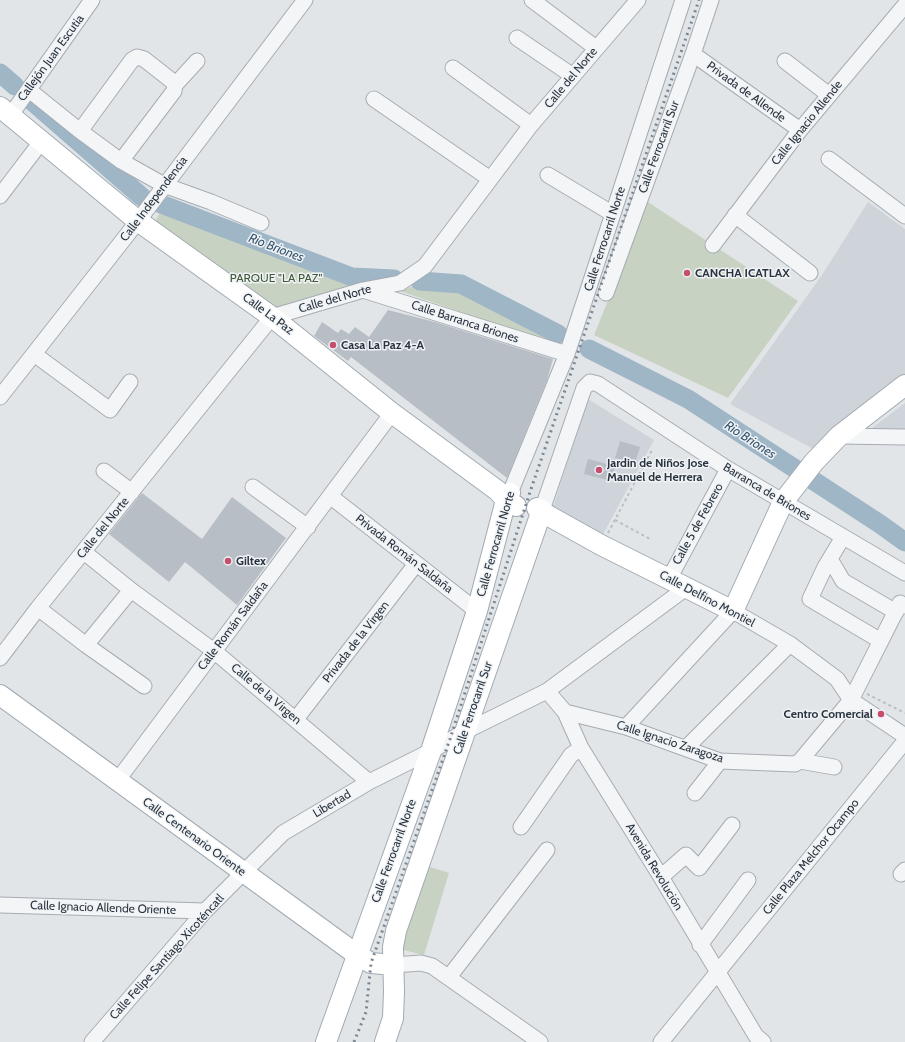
<!DOCTYPE html>
<html>
<head>
<meta charset="utf-8">
<style>
  body { margin:0 }
  canvas { display:block; background:#e1e5e8 }
</style>
</head>
<body>
<canvas width="905" height="1042"></canvas>
<script>
const g = document.querySelector('canvas').getContext('2d');
g.lineJoin = 'round';
function paint(path, color) { g.fillStyle = color; g.fill(path, 'evenodd'); }
const poly = rows => new Path2D(rows.map(r => 'M' + r).join(''));
function trace(path, color, width, dash) { g.strokeStyle = color; g.lineWidth = width; g.lineCap = dash ? 'butt' : 'round'; g.setLineDash(dash || []); g.stroke(path); }
function drawText(font, color, halo, rows, align = 'center') {
  g.font = font + ' Cabin,sans-serif'; g.lineWidth = 3; g.setLineDash([]); g.textBaseline = 'middle'; g.strokeStyle = halo; g.fillStyle = color; for (const [text, x, y, turn = 0] of rows) {
    g.save(); g.translate(x, y); g.rotate((+turn || 0) * Math.PI / 180); g.textAlign = isNaN(turn) ? turn : align; if (halo) g.strokeText(text, 0, 0); g.fillText(text, 0, 0); g.restore();
  }
}
const built = poly([
  [868,202,905,229,905,377,817,451,730,404,822,275],
  [588,399,654,440,601,538,578,527,580,521,552,510],
  [905,403,905,433,875,433,872,428]
]);
const green = poly([
  [648,202,798,301,728,398,594,335],
  [164,205,352,277,362,283,273,310,155,222],
  [417,285,456,290,554,335,551,343,400,291],
  [421,864,449,873,424,955,395,948]
]);
const river = poly([
  [0,73,15,86],
  [33,102,142,197],
  [161,204,352,277,394,279],
  [420,281,461,284,558,334],
  [589,349,688,399,880,524,905,542]
]);
const building = poly([
  [388,310,435,322,553,359,547,380,507,478,351,357,348,361,314,336,322,322,338,333,341,329,349,334,355,327,369,337],
  [620,441,640,447,635,463,615,458],
  [588,459,615,466,611,481,584,474],
  [142,493,202,539,232,497,286,538,237,605,185,562,169,582,109,534]
]);
const path = poly([
  [615,520,650,539],
  [608,533,653,448],
  [867,694,905,713]
]);
const minor = poly([
  [532,0,596,48],
  [517,38,573,76],
  [693,54,800,130],
  [785,61,829,95],
  [453,68,531,125],
  [29,90,80,131,121,161,164,185,211,202,261,223],
  [374,99,490,179],
  [10,116,92,0],
  [80,131,132,60,137,57,144,59,172,81,175,85],
  [829,159,905,216],
  [121,161,174,91,175,85,197,61],
  [548,175,613,214],
  [0,196,41,142],
  [735,215,810,273],
  [713,245,800,130,905,5],
  [366,291,567,354],
  [606,293,693,54,711,0],
  [34,354,110,410,130,382],
  [0,397,138,221,305,0],
  [839,436,905,437],
  [104,471,132,492],
  [253,487,308,527],
  [510,493,567,354,683,0],
  [330,496,477,611],
  [542,510,584,388,590,382,598,384,728,469,905,573],
  [843,537,825,567,810,599,881,641],
  [84,552,131,590,214,651,369,782],
  [830,559,843,581,896,612],
  [669,579,728,469],
  [38,608,86,645,144,686],
  [86,645,131,590],
  [0,658,38,608,272,317,363,290,400,283,425,266,531,125,638,0],
  [547,691,565,712,581,748,661,877,756,1036,763,1042],
  [565,712,626,727,720,761,795,764,800,761,851,700,900,603,905,606],
  [296,719,416,564],
  [626,727,733,611,790,644,837,679,851,700,905,736],
  [686,748,790,644],
  [800,761,834,767],
  [117,781,392,413],
  [695,793,720,761],
  [521,827,571,755,581,748],
  [901,874,905,870],
  [661,877,686,855,699,868,732,825],
  [0,905,205,911],
  [700,945,748,880],
  [394,965,421,963,432,966,540,1042],
  [449,977,547,850],
  [92,1042,205,911,283,833,369,782,431,751,464,732,547,691,686,588],
  [661,1042,905,741]
]);
const major = poly([
  [0,107,138,221,272,317,392,413,498,491,506,500,516,506],
  [537,508,549,516,601,545,733,611,783,502,814,462,839,436,905,385],
  [0,695,356,954,371,963,394,965],
  [326,1042,431,751,477,611,506,500,510,493],
  [385,1042,393,1018,394,992,393,947,396,931,542,510]
]);
const rail = poly([
  [354,1042,366,1012,371,963,450,739,530,492,699,0]
]);
const markers = [
  [687,273,4,"#c54e6d"],
  [333,345,4,"#c54e6d"],
  [599,470,4,"#c54e6d"],
  [228,561,4,"#c54e6d"],
  [881,714,4,"#c54e6d"]
];
const streetNames = [
  ["Callejón Juan Escutia",51,58,-54],
  ["Calle del Norte",571,78,-50],
  ["Privada de Allende",746,92,36],
  ["Calle Ignacio Allende",807,123,-51],
  ["Calle Ferrocarril Sur",659,147,-70],
  ["Calle Independencia",154,199,-53],
  ["Calle Ferrocarril Norte",605,239,-72],
  ["Calle del Norte",335,299,-16],
  ["Calle La Paz",268,314,37],
  ["Calle Barranca Briones",465,322,18],
  ["Barranca de Briones",767,492,31],
  ["Calle 5 de Febrero",698,524,-61],
  ["Calle del Norte",103,528,-51],
  ["Calle Ferrocarril Norte",496,544,-74],
  ["Privada Román Saldaña",404,554,38],
  ["Calle Delfino Montiel",707,599,28],
  ["Calle Román Saldaña",233,626,-53],
  ["Privada de la Virgen",356,642,-52],
  ["Calle de la Virgen",266,694,40],
  ["Calle Ferrocarril Sur",473,708,-71],
  ["Calle Ignacio Zaragoza",670,742,18],
  ["Libertad",332,804,-31],
  ["Calle Centenario Oriente",194,837,36],
  ["Calle Ferrocarril Norte",394,851,-70],
  ["Calle Plaza Melchor Ocampo",811,857,-51],
  ["Avenida Revolución",654,867,59],
  ["Calle Ignacio Allende Oriente",103,908,2],
  ["Calle Felipe Santiago Xicoténcatl",167,957,-48]
];
const poiNames = [
  ["CANCHA ICATLAX",695,273],
  ["Casa La Paz 4-A",341,345],
  ["Jardin de Niños Jose",607,463],
  ["Manuel de Herrera",607,477],
  ["Giltex",236,561],
  ["Centro Comercial",873,714,"right"]
];
const parkNames = [
  ["PARQUE \"LA PAZ\"",276,278]
];
const waterNames = [
  ["Rio Briones",276,248,21],
  ["Rio Briones",750,440,33]
];
paint(built, '#cfd4da');
paint(green, '#c8d2c2');
trace(river, '#9eb6c6', 19);
paint(building, '#b8bec5');
trace(minor, '#a6acb2', 17);
trace(major, '#a1aab3', 22);
trace(path, '#bbbfc3', 2, [3, 3]);
trace(minor, '#f3f5f7', 15);
trace(major, '#fff', 20);
trace(rail, '#7b8691', 3, [2, 4]);
for (const [x, y, r, color] of markers) { const dot = new Path2D(); dot.arc(x, y, r, 0, 2 * Math.PI); g.fillStyle = color; g.fill(dot); trace(dot, '#f0f3f6', 1.5); }
drawText('12px', '#2a343f', '#f0f3f6', streetNames);
drawText('bold 12px', '#2a343f', '#f0f3f6', poiNames, 'left');
drawText('12px', '#425a38', '#f0f3f6', parkNames);
drawText('italic 13px', '#375770', '#f0f3f6', waterNames);
</script>
</body>
</html>
